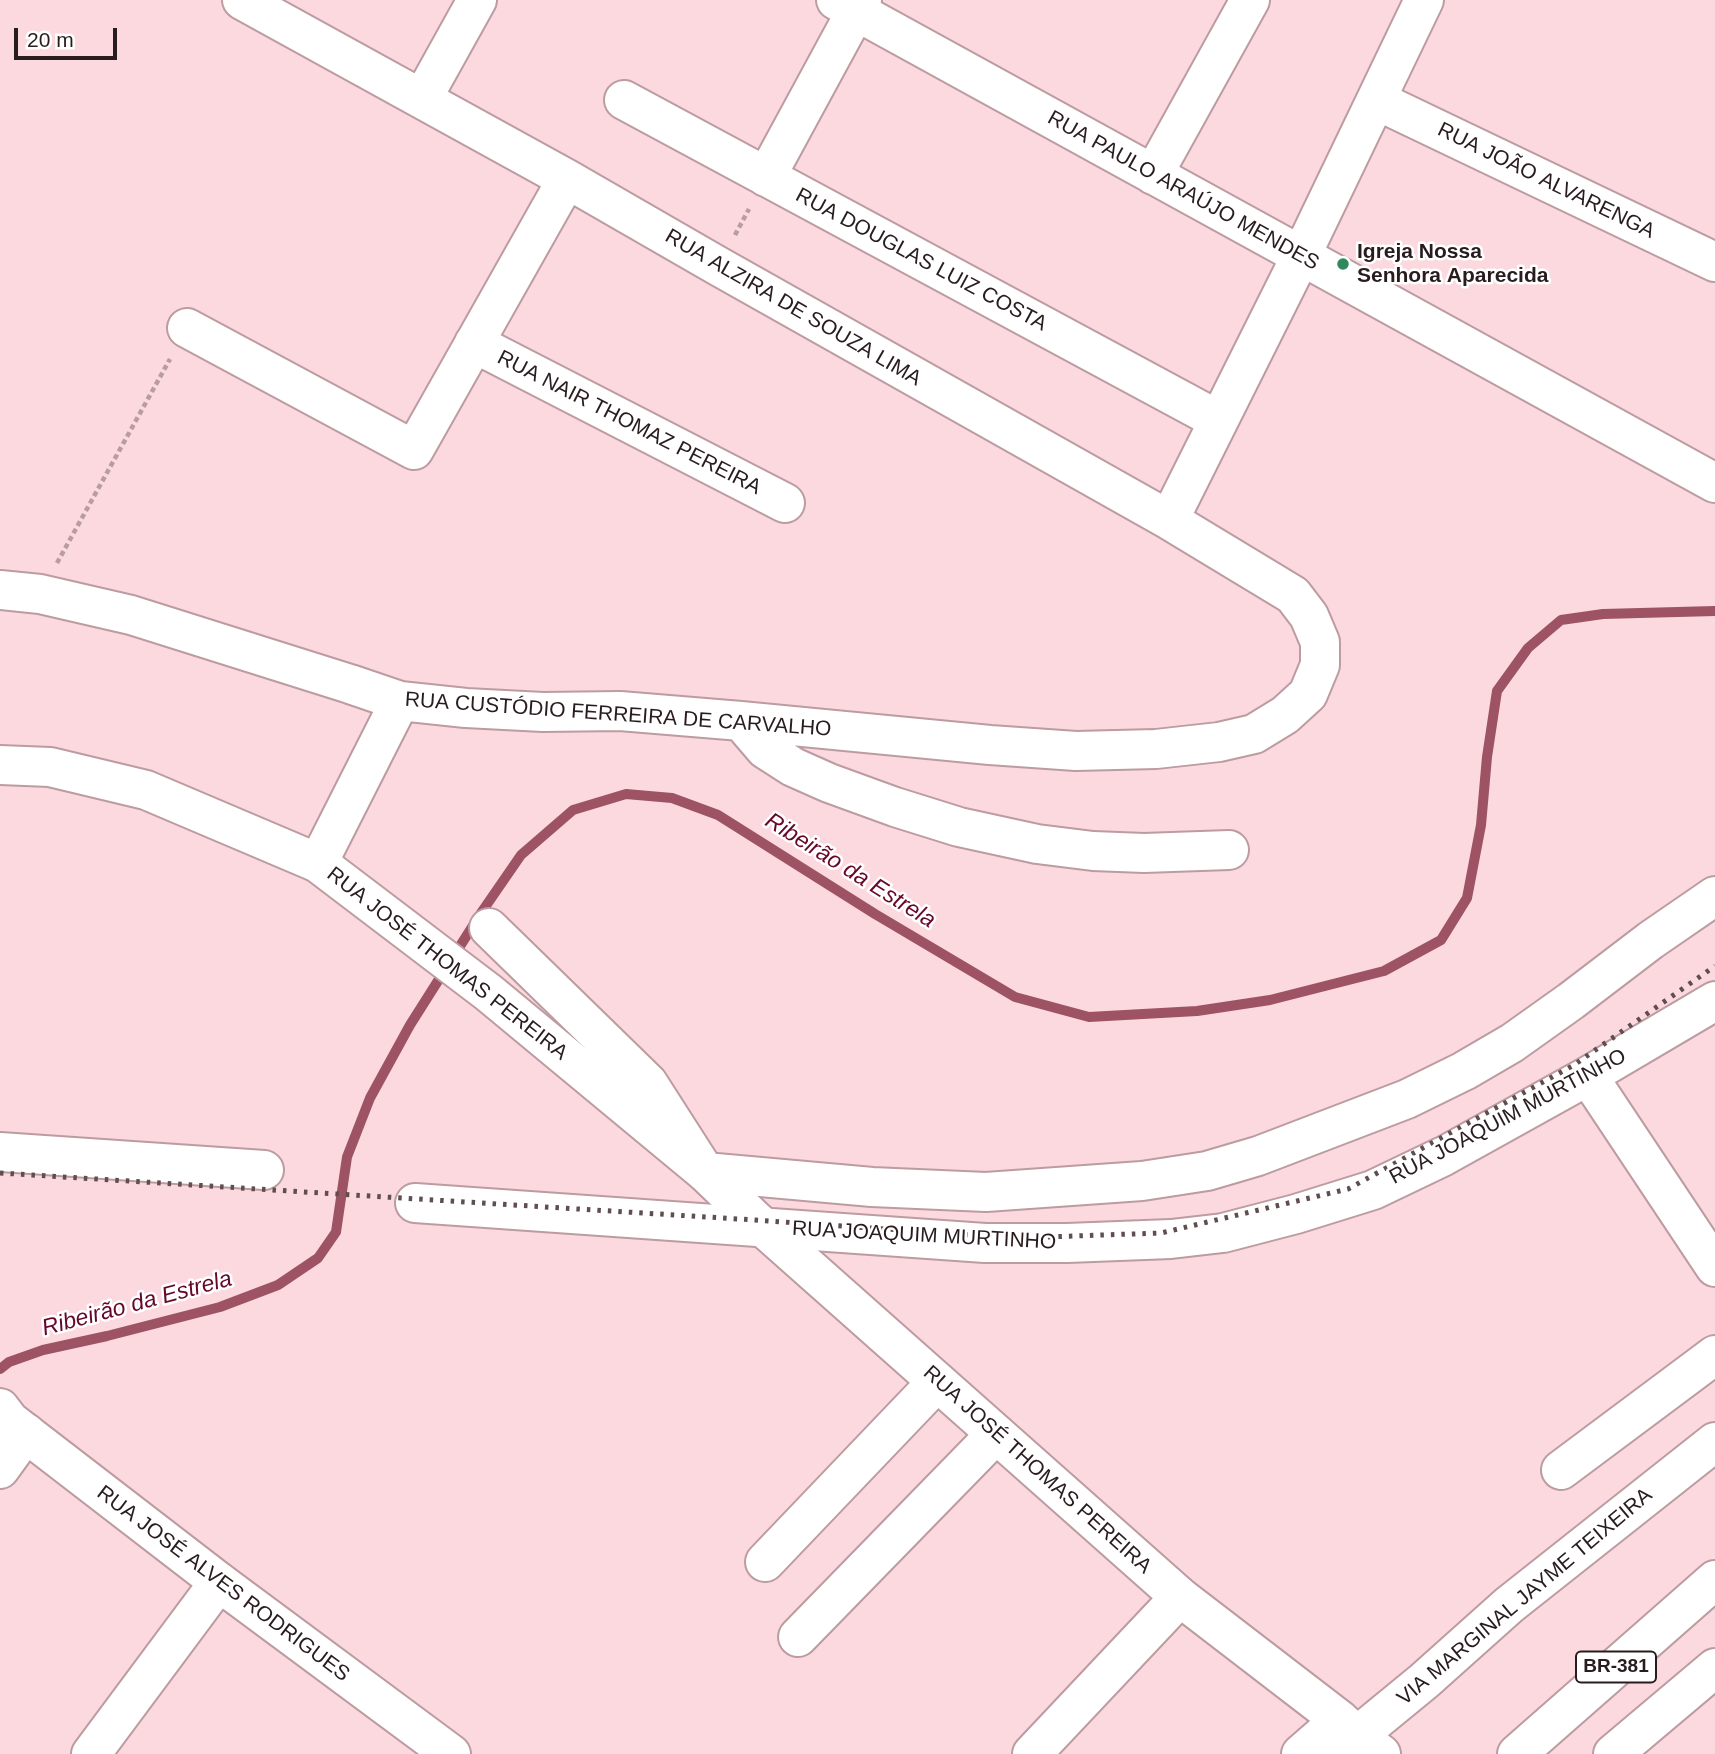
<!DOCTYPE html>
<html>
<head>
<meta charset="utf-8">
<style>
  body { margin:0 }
  #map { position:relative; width:1715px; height:1754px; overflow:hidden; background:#fbd9de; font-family:Helvetica,sans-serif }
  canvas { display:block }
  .scale { position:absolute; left:14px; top:28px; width:103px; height:32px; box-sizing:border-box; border:4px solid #281c1e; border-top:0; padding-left:9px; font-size:21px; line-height:24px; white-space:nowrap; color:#281c1e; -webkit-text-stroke:5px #fff; paint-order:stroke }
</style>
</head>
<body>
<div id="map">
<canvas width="1715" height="1754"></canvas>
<div class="scale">20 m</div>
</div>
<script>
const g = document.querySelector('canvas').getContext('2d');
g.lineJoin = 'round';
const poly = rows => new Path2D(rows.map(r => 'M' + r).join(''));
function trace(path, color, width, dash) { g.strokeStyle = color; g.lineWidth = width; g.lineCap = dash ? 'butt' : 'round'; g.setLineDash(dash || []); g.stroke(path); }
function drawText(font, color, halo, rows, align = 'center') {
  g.font = font + ' Helvetica,sans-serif'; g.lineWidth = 5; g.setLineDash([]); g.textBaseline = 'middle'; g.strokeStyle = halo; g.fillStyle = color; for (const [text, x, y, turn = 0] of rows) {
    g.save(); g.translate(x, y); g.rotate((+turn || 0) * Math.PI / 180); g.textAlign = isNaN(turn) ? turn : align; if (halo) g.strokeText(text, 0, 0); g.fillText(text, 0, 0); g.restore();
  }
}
const stream = poly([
  [0,1369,9,1362,43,1350,107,1336,220,1307,278,1285,318,1258,336,1232,347,1157,370,1098,410,1025,481,913,521,855,573,810,626,794,672,798,718,815,875,914,1015,997,1089,1017,1197,1011,1270,1000,1384,971,1441,940,1467,898,1481,825,1487,757,1497,691,1528,648,1561,620,1603,614,1715,611]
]);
const path = poly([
  [735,235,749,209],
  [57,563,170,359]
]);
const minor = poly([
  [836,0,1715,483],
  [422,99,477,0],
  [624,100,1218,420],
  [1376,100,1715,262],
  [1153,175,1250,0],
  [766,177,862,0],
  [187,328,414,450,567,179],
  [474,343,785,503],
  [1169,520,1301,256,1424,0],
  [0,590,40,594,131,615,350,684,400,701,466,708,543,712,620,711,741,721,990,745,1076,751,1156,749,1219,742,1254,734,1285,715,1308,694,1320,665,1320,642,1309,616,1293,595,1169,520,718,266,567,179,242,0],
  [741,721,765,749,793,767,829,783,895,807,959,827,1037,844,1093,851,1144,853,1229,850],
  [318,863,400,701],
  [489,928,648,1083,705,1172,872,1187,986,1192,1142,1181,1207,1171,1258,1156,1407,1099,1464,1071,1512,1043,1571,1001,1651,940,1715,896],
  [1588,1076,1715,1267],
  [0,1152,264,1170],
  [415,1203,985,1243,1067,1243,1171,1239,1223,1233,1296,1214,1373,1190,1444,1156,1588,1076,1715,1001],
  [0,1469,26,1433],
  [1561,1470,1715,1355],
  [765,1562,937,1382],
  [798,1637,996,1434],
  [91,1754,219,1582],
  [1032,1754,1180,1597]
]);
const tertiary = poly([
  [0,765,50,767,146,790,318,863,489,993,705,1172,755,1220,1180,1597,1340,1720,1357,1736,1381,1754],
  [0,1408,10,1421,219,1582,451,1754],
  [1301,1754,1340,1720]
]);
const secondary = poly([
  [1338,1754,1357,1736,1424,1681,1509,1605,1715,1442]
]);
const motorway = poly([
  [1517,1754,1715,1580],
  [1613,1754,1715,1668]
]);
const rail = poly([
  [0,1173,755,1220,1016,1238,1161,1233,1348,1189,1574,1065,1715,966]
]);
const markers = [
  [1343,264,7,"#31885d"]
];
const shields = [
  [1616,1667,80]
];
const shieldNames = [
  ["BR-381",1616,1667]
];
const streetNames = [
  ["RUA JOÃO ALVARENGA",1546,181,26],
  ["RUA PAULO ARAÚJO MENDES",1183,191,29],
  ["RUA DOUGLAS LUIZ COSTA",921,260,28],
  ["RUA ALZIRA DE SOUZA LIMA",793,308,30],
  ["RUA NAIR THOMAZ PEREIRA",629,423,27],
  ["RUA CUSTÓDIO FERREIRA DE CARVALHO",618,715,4],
  ["RUA JOSÉ THOMAS PEREIRA",447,964,38],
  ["RUA JOAQUIM MURTINHO",1508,1117,-28],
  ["RUA JOAQUIM MURTINHO",924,1236,3],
  ["RUA JOSÉ THOMAS PEREIRA",1037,1470,42],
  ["RUA JOSÉ ALVES RODRIGUES",223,1584,37],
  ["VIA MARGINAL JAYME TEIXEIRA",1525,1597,-40]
];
const poiNames = [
  ["Igreja Nossa",1357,252],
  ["Senhora Aparecida",1357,276]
];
const waterNames = [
  ["Ribeirão da Estrela",850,871,32],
  ["Ribeirão da Estrela",137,1304,-15]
];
trace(stream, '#9d5363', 10);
trace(minor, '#bc9ca1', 42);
trace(tertiary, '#bc9ca1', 42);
trace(secondary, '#bc9ca1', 42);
trace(motorway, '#bc9ca1', 42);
trace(path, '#b79ca0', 4.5, [5, 3.5]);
trace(minor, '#fff', 38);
trace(tertiary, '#fff', 38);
trace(secondary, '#fff', 38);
trace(motorway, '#fff', 38);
trace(rail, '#5f4d50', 5, [3.5, 7]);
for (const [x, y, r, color] of markers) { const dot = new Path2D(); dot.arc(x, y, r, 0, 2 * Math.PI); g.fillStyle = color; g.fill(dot); trace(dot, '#fff', 2.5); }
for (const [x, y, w] of shields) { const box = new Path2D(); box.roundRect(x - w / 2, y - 15.5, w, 31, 5); g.fillStyle = '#fff'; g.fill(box); trace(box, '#281c1e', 2); }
drawText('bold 19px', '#281c1e', null, shieldNames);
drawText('21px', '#281c1e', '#fff', streetNames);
drawText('bold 21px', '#281c1e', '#fff', poiNames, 'left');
drawText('italic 23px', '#660729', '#fff', waterNames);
</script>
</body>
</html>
